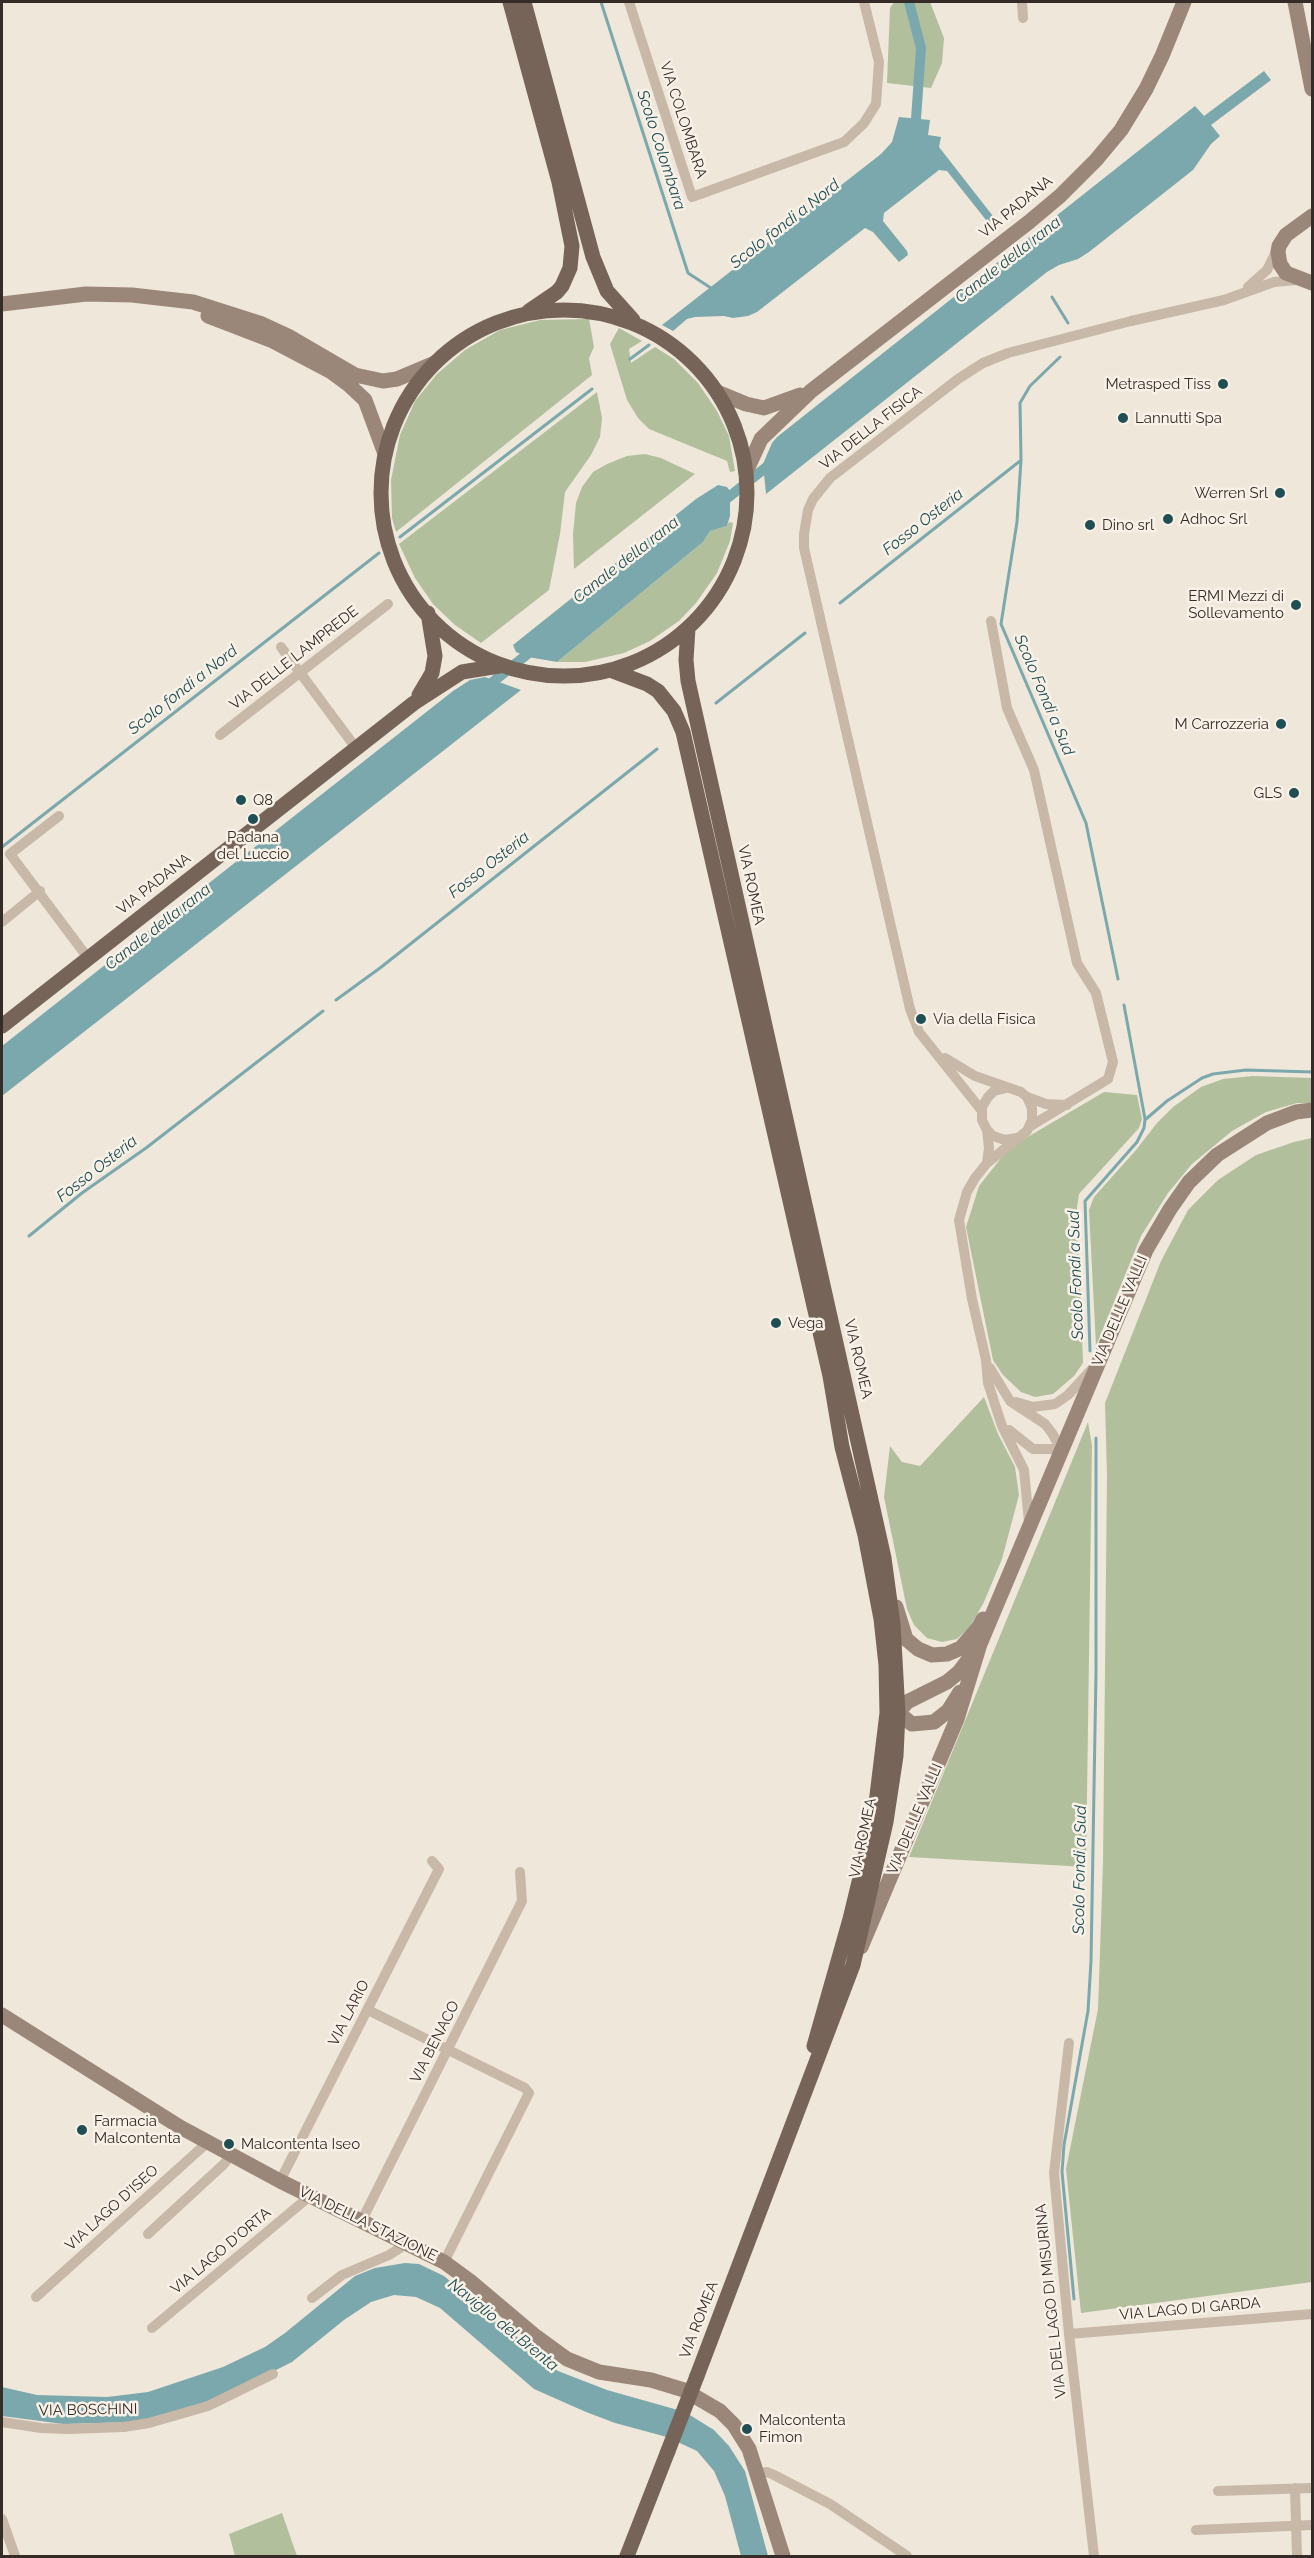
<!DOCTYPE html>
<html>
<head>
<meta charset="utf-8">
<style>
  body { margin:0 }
  #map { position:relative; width:1314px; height:2558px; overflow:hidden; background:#f0e7db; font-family:Raleway,sans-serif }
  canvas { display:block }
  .frame { position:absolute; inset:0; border:3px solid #352c28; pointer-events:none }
</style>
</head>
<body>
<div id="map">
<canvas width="1314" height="2558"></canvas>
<div class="frame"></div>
</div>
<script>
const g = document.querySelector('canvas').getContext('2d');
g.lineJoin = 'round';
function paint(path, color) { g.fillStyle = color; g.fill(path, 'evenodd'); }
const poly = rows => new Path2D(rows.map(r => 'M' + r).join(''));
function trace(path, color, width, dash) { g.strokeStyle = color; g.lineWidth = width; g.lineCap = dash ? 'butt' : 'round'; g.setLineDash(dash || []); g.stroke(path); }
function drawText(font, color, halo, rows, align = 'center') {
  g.font = font + ' Raleway,sans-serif'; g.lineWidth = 5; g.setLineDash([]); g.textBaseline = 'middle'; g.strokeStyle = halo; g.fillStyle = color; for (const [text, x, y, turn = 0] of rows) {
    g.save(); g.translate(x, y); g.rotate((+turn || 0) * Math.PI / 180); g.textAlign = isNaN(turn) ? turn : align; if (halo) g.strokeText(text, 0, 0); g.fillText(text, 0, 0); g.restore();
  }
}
const green = poly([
  [894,2,930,2,944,38,942,63,931,88,887,83,890,8],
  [589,319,594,347,589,358,592,375,396,532,392,518,391,480,400,435,415,401,437,374,465,350,500,330,540,320],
  [619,328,642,341,629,349,631,363,655,347,674,359,698,383,717,411,729,436,735,471,730,472,727,461,649,429,638,418,627,400,610,344],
  [597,392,602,418,600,437,591,455,565,492,560,534,549,590,481,643,455,625,433,604,415,578,399,544],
  [645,454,661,458,695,474,574,569,573,534,576,503,582,487,593,472,607,464,627,456],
  [729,522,733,523,730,541,717,573,696,603,679,621,650,641,624,653,585,662,557,662,703,542,710,531,727,526],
  [1253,1076,1312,1078,1312,1103,1297,1103,1266,1112,1232,1131,1192,1164,1168,1193,1141,1236,1096,1346,1089,1210,1094,1197,1136,1150,1157,1123,1173,1107,1201,1087,1223,1079],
  [1104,1092,1137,1095,1142,1119,1139,1128,1079,1194,1077,1207,1083,1363,1074,1376,1053,1394,1035,1397,1021,1392,1003,1375,993,1360,966,1227,979,1186,1009,1148],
  [1312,1138,1312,2282,1081,2313,1066,2169,1098,2009,1103,1863,1107,1475,1105,1403,1161,1261,1188,1210,1218,1180,1256,1155,1294,1142],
  [984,1397,998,1434,1015,1467,1019,1495,1002,1559,984,1602,970,1627,957,1639,942,1642,927,1638,914,1625,907,1609,884,1497,890,1446,902,1462,920,1466],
  [1088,1422,1092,1446,1086,1867,909,1857],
  [282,2513,297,2556,235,2556,229,2534]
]);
const water = poly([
  [1264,71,1271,80,1211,125,1220,136,1211,144,1193,170,1089,252,1078,259,1059,265,1047,272,766,494,763,464,772,443,777,437,1195,106,1204,116],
  [899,117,930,120,928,135,941,137,939,147,996,220,990,225,947,171,939,170,884,213,883,221,907,251,908,255,899,262,873,232,865,228,757,312,748,316,733,318,724,316,695,317,687,319,673,331,662,325,881,154,892,142],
  [718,485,727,487,730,491,730,516,727,526,710,531,703,542,557,662,528,657,516,652,513,645,696,499],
  [485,677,521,690,2,1096,2,1046,453,691,470,680],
  [405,2263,419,2264,444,2276,558,2371,607,2390,685,2412,714,2430,729,2446,745,2471,768,2556,741,2556,725,2496,714,2471,697,2451,667,2437,615,2423,586,2412,534,2389,440,2308,416,2297,394,2295,371,2302,344,2320,292,2362,240,2388,198,2405,135,2422,63,2424,2,2416,2,2387,37,2395,107,2397,148,2392,223,2367,265,2347,285,2333,355,2276,375,2268]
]);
const stream = poly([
  [601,2,688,273,714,290],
  [1052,297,1068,323],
  [1060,357,1030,386,1020,403,1021,460,1017,522,1001,624,1086,823,1118,979],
  [630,359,649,345],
  [400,537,592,389],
  [840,603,1020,461],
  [716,703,805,633],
  [2,847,379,553],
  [336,1000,380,968,657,749],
  [1146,1119,1167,1101,1202,1078,1213,1074,1246,1070,1312,1072],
  [29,1236,82,1193,146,1148,323,1011],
  [1090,1351,1085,1201,1137,1142,1144,1128,1145,1119,1124,1005],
  [1074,2299,1062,2172,1064,2145,1088,2011,1091,1961,1096,1673,1096,1438]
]);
const canal = poly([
  [909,2,921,48,915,133],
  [720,504,774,461],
  [484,689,535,648]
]);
const street = poly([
  [629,2,692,197,844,142,864,123,876,104,879,62,864,2],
  [1022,2,1023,18],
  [1248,287,1267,270,1277,250],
  [991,621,1007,708,1034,770,1077,963,1096,993,1113,1062,1108,1079,1029,1127],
  [281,647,356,748],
  [220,735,388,604],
  [59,816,10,854,88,958],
  [2,922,40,891],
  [945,1058,975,1076,1021,1092,1027,1097,1032,1108,1032,1120,1027,1131,987,1163,975,1178,967,1192,959,1220,972,1299,986,1360,988,1383,1002,1426,1024,1470,1029,1522],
  [1006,1088,994,1091,988,1097,982,1107,982,1120,987,1130,993,1136,1005,1140,1017,1138],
  [1027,1097,1046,1104,1067,1105],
  [982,1111,919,1032,910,1009,804,548,804,534,808,510,813,499,830,478,958,379,983,363,1008,353,1131,321,1224,300,1274,282,1297,280],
  [987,1163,989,1148,987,1130],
  [990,1368,1010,1401,1045,1424,1052,1433,1061,1449,1033,1449,1009,1430],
  [1016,1402,1033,1407,1055,1404,1068,1395,1093,1368],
  [368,2010,525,2088,529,2093,444,2262],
  [1069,2043,1054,2173,1069,2334,1094,2556],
  [280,2181,439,1869,432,1861],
  [361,2222,522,1901,520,1872],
  [148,2234,224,2164,232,2154],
  [36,2297,208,2142],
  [312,2298,342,2275,389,2255,400,2248,404,2242],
  [152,2328,310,2196],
  [1069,2334,1312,2314],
  [2,2422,41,2428,69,2429,124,2427,149,2423,208,2406,273,2374],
  [758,2474,767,2472,774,2475,830,2504,907,2556],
  [1295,2488,1297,2556],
  [1218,2491,1312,2488],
  [2,2519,15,2556],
  [1196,2530,1312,2525]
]);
const secondary = poly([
  [1295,2,1312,89],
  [1312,216,1286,235,1279,246,1278,252,1280,264,1286,273,1312,283],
  [2,304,86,294,132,295,193,302,262,324,288,336,355,375,383,381,397,379,435,363],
  [208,316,273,341,330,371,349,385,365,400,385,454],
  [717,392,746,404,764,408,800,395],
  [746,472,761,439,811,391,1029,222,1060,196,1096,160,1121,130,1146,89,1162,56,1184,2],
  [896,1607,906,1639,918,1649,932,1655,947,1654,961,1648,979,1627,983,1619],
  [891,1713,898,1713,907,1702,947,1682,959,1672,975,1651],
  [898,1713,912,1724,934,1722,948,1711,960,1692],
  [861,1947,957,1719,980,1644,1146,1250,1170,1209,1189,1182,1217,1155,1267,1123,1296,1112,1312,1110],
  [2,2015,180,2127,280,2181,444,2262,470,2281,534,2335,567,2359,599,2372,651,2380,684,2390,720,2411,734,2425,749,2449,783,2556]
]);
const primary = poly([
  [510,2,559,182,572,246,570,268,562,286,557,292,529,311],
  [524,2,593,257,607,291,633,320],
  '381 493a183 183 0 1 1 366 0a183 183 0 1 1-366 0Z',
  [688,628,686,660,688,681,884,1558,893,1624,898,1713,896,1756,886,1822,853,1965,697,2376],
  [610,670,647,684,658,691,674,711,683,732,830,1376,842,1447,865,1535,881,1619,886,1665,887,1713,874,1820,850,1919,814,2046],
  [419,695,432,673,435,656,428,613],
  [2,1026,414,703,462,672,499,666],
  [627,2556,668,2451]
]);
const primaryBridge = poly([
  [668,2451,697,2376]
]);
const markers = [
  [1223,384,6,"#1f4e54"],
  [1123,418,6,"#1f4e54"],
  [1280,493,6,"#1f4e54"],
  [1168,519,6,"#1f4e54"],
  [1090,525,6,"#1f4e54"],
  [1296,605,6,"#1f4e54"],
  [1281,724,6,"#1f4e54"],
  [1294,793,6,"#1f4e54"],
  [241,800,6,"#1f4e54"],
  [253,819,6,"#1f4e54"],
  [921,1019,6,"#1f4e54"],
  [776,1323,6,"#1f4e54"],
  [82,2130,6,"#1f4e54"],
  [229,2144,6,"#1f4e54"],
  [747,2429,6,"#1f4e54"]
];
const streetNames = [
  ["VIA COLOMBARA",683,120,72],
  ["VIA PADANA",1016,207,-39],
  ["VIA DELLA FISICA",871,428,-38],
  ["VIA DELLE LAMPREDE",294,658,-38],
  ["VIA PADANA",154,884,-38],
  ["VIA ROMEA",751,885,78],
  ["VIA DELLE VALLI",1120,1311,-67],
  ["VIA ROMEA",858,1359,77],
  ["VIA DELLE VALLI",915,1819,-67],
  ["VIA ROMEA",863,1838,-78],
  ["VIA LARIO",349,2013,-63],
  ["VIA BENACO",435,2042,-63],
  ["VIA LAGO D'ISEO",112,2208,-42],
  ["VIA DELLA STAZIONE",368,2224,26],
  ["VIA LAGO D'ORTA",221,2251,-40],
  ["VIA DEL LAGO DI MISURINA",1051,2301,-96],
  ["VIA LAGO DI GARDA",1190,2309,-5],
  ["VIA ROMEA",699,2320,-69],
  ["VIA BOSCHINI",88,2410,-1]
];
const poiNames = [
  ["Metrasped Tiss",1211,384,"right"],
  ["Lannutti Spa",1135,418],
  ["Werren Srl",1268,493,"right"],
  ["Adhoc Srl",1180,519],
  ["Dino srl",1102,525],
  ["ERMI Mezzi di",1284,596,"right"],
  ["Sollevamento",1284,613,"right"],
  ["M Carrozzeria",1269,724,"right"],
  ["GLS",1282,793,"right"],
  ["Q8",253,800],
  ["Padana",253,837,"center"],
  ["del Luccio",253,854,"center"],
  ["Via della Fisica",933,1019],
  ["Vega",788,1323],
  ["Farmacia",94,2121],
  ["Malcontenta",94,2138],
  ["Malcontenta Iseo",241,2144],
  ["Malcontenta",759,2420],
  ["Fimon",759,2437]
];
const waterNames = [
  ["Scolo Colombara",661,150,72],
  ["Scolo fondi a Nord",785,224,-38],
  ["Canale della rana",1008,260,-38],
  ["Fosso Osteria",923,522,-38],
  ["Canale della rana",626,560,-38],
  ["Scolo fondi a Nord",183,690,-38],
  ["Scolo Fondi a Sud",1044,695,67],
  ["Fosso Osteria",489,865,-38],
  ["Canale della rana",158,927,-38],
  ["Fosso Osteria",97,1169,-38],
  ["Scolo Fondi a Sud",1076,1275,-92],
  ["Scolo Fondi a Sud",1080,1870,-89],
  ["Naviglio del Brenta",503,2325,39]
];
paint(green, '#b2bf9c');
paint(water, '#7ba8ac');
trace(stream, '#7ba8ac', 3);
trace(canal, '#7ba8ac', 10);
trace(street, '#c8b8a8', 10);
trace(secondary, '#9b8779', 15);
trace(primary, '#766459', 15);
trace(primaryBridge, '#766459', 15);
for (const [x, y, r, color] of markers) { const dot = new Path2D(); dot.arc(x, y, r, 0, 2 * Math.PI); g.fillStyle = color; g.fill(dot); trace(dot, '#f8f1e7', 2); }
drawText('15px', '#352c28', '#f8f1e7', streetNames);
drawText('15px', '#352c28', '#f8f1e7', poiNames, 'left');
drawText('italic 16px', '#1f4e54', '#f8f1e7', waterNames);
</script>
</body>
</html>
